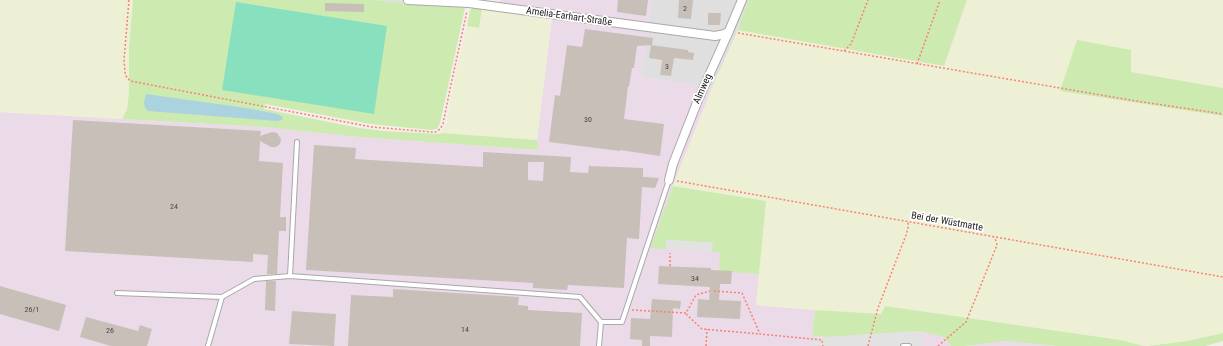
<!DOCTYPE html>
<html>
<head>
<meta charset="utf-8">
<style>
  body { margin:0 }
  canvas { display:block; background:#f2efe9 }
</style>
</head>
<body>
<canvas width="1223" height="346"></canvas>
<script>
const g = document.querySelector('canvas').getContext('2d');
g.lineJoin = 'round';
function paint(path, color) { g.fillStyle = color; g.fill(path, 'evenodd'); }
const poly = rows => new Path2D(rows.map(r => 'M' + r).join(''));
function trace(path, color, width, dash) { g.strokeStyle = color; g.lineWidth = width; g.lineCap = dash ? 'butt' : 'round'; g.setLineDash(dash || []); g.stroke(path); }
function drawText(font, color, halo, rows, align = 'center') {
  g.font = font + ' "Roboto Condensed",sans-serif'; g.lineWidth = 3.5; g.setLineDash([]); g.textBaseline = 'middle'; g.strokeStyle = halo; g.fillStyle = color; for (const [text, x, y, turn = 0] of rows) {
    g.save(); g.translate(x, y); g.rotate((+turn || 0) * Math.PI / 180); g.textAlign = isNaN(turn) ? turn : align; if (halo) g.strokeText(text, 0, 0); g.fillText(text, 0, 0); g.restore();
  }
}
const residential = poly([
  [371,0,473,0,471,8,465,8],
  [651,0,748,0,738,30,712,88,641,77]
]);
const industrial = poly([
  [500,0,651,0,641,77,712,88,673,186,651,248,666,240,713,243,732,271,759,274,757,305,815,310,812,335,920,331,944,337,951,346,0,346,0,112,265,127,358,137,537,150,537,140,552,17,499,9],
  [1006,341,1057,346,965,346]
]);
const farmland = poly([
  [0,0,133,0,129,47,129,92,127,109,122,119,0,112],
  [967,0,1223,0,1223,88,1131,72,1060,91,1223,116,1223,333,1188,341,1144,346,1120,340,885,306,881,314,815,310,756,305,766,201,673,186,712,88,738,30,944,66],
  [482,8,552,17,537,140,442,133,446,124,454,80,467,26,479,28]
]);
const grass = poly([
  [133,0,371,0,465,8,440,123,437,129,431,130,371,124,265,104,264,109,359,128,384,131,437,134,442,133,537,140,538,150,358,137,265,127,122,119,127,109,129,92,129,47],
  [748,0,967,0,944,66,738,30],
  [477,7,482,8,479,28,467,26,470,10,473,8],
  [1077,40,1131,50,1131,72,1223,88,1223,116,1060,91],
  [673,186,766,201,759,274,719,271,720,252,712,252,713,243,667,240,666,249,650,248],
  [885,306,1120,340,1144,346,1057,346,1006,341,965,346,951,346,944,337,920,331,827,337,812,335,815,310,881,314],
  [1223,333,1223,341,1205,346,1147,346,1188,341]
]);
const pitch = poly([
  [236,2,387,26,374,114,222,90]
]);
const parking = poly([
  [666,240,713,243,712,252,666,249],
  [920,331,922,346,810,346,812,335,827,337]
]);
const water = poly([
  [146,94,246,108,277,114,283,117,282,120,277,121,148,111,145,108,144,102]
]);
const building = poly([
  [618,0,648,0,646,16,617,12],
  [679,0,693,0,691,19,678,18],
  [325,3,364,4,364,12,325,11],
  [708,13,721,13,720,25,708,25],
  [585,29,653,38,652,45,637,46,634,68,632,68,629,87,628,86,624,119,664,124,660,156,620,150,620,151,549,142,555,95,560,96,567,45,582,47],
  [651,45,688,50,688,52,694,53,693,60,674,58,671,76,660,75,662,60,649,58],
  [73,120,261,131,260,136,272,132,277,133,281,139,280,144,276,147,271,147,260,141,259,161,283,163,280,217,286,217,286,231,279,231,277,274,267,274,268,255,253,254,253,262,65,251],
  [314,145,356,148,355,159,483,167,483,152,571,157,570,172,588,173,589,166,643,168,643,177,659,178,655,188,642,187,639,239,627,238,624,288,568,285,567,290,533,288,533,283,306,270],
  [528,162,544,162,543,181,528,180],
  [659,266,711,268,711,270,732,271,731,284,720,284,719,300,741,301,740,319,697,317,698,299,709,300,710,287,658,284],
  [266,281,276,281,275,311,265,310],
  [0,286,66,305,59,331,0,314],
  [393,289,519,297,518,305,528,306,528,310,582,313,580,346,348,346,351,295,393,297],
  [652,299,681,301,680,309,673,308,672,337,650,336,650,346,642,346,642,340,630,339,631,318,650,319],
  [292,311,336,314,334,346,289,344],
  [86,317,138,331,140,325,152,329,147,346,111,346,80,337]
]);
const path = poly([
  [129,0,124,60,125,72,126,76,130,81,372,127,432,132,436,132,440,129,443,124,450,89,467,11],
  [738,33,1136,101,1223,114],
  [844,51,851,44,868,0],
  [917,64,940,0],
  [677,181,1223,277],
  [670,266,670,253],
  [714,291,742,293,760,334,822,340,823,346],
  [632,310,686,313,696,295,710,291],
  [686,314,702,329,760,334],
  [706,346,707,329],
  [868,346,878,308,906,235,908,228,908,222],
  [938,346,966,322,997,245,996,241,994,237]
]);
const lane = poly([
  [290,276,297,142],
  [117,293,222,297,208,346],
  [222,297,254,279,290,276,580,297,601,322,599,346],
  [601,322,622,322,669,180],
  [903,346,909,346]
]);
const street = poly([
  [408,0,469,3,715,36,725,34,729,31],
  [669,180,673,164,698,100,729,31,742,0]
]);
const numberNames = [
  ["2",685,9],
  ["3",667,67],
  ["30",588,120],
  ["24",174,207],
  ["34",695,279],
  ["26/1",32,310],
  ["14",465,330],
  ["26",110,331]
];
const streetNames = [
  ["Amelia-Earhart-Straße",569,17,8],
  ["Almweg",703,89,-66],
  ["Bei der Wüstmatte",947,222,10]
];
paint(residential, '#e0dfdf');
paint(industrial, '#ebdbe8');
paint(farmland, '#eef0d5');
paint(grass, '#cdebb0');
paint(pitch, '#88e0be');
paint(parking, '#e2e2e2');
paint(water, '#aad3df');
paint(building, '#c7bfb8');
trace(lane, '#a9a9a9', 6);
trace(street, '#a9a9a9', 10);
trace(path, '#fa8072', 1.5, [2, 2]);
trace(lane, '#fff', 4);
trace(street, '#fff', 8);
drawText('8px', '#4b4948', null, numberNames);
drawText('10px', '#222', '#fff', streetNames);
</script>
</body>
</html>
